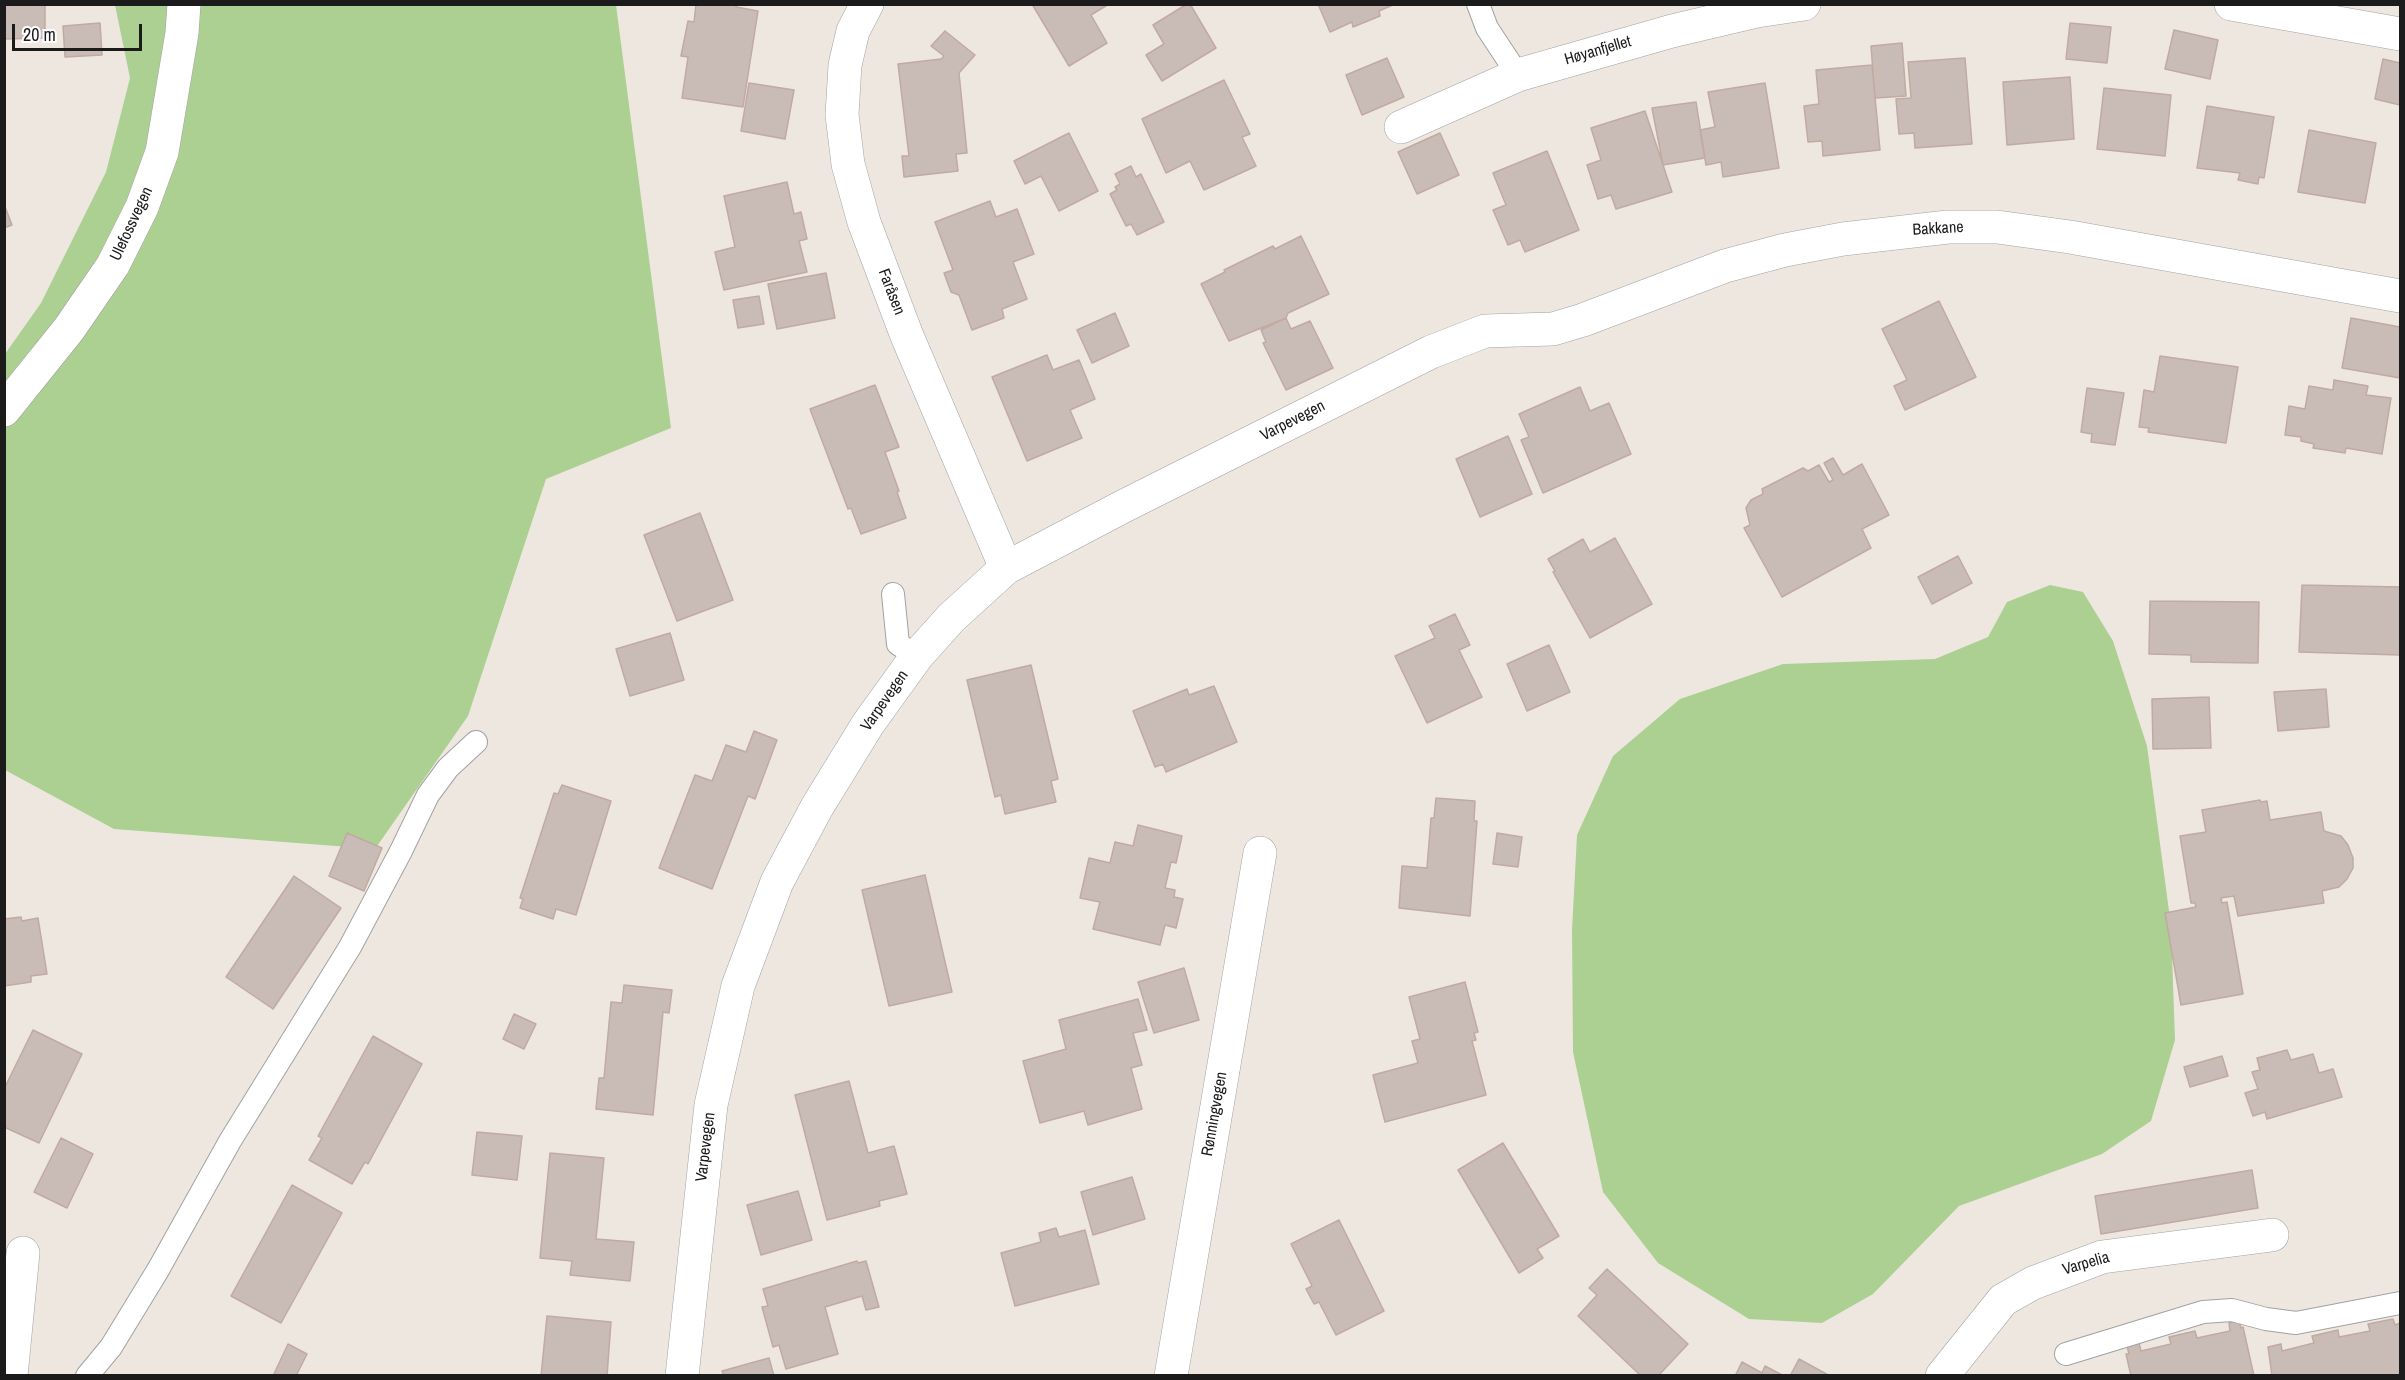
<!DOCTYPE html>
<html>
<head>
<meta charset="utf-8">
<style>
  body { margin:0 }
  #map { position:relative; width:2405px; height:1380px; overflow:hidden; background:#eee7e0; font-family:"Archivo Narrow",sans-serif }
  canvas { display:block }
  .frame { position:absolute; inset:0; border:6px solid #1b1b1b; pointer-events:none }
  .scale { position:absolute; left:12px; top:24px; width:130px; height:27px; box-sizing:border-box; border:3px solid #1b1b1b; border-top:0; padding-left:8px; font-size:18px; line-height:21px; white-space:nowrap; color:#1b1b1b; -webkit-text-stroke:4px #fff; paint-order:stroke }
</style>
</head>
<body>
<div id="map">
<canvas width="2405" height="1380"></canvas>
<div class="frame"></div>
<div class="scale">20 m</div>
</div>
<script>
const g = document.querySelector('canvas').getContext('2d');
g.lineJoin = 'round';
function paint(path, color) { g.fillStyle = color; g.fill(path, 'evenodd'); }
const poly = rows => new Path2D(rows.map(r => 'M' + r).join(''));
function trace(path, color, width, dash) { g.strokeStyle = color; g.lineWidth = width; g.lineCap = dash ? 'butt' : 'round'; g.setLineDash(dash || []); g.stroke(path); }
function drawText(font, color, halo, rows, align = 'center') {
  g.font = font + ' "Archivo Narrow",sans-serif'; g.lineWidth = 6; g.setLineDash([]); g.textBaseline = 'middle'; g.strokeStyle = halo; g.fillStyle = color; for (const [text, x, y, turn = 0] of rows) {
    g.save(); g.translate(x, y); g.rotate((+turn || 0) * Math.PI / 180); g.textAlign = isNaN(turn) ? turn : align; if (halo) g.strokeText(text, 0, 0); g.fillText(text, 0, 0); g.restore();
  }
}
const forest = poly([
  [115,5,616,5,671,428,546,479,468,716,375,849,114,829,5,770,5,354,41,303,106,172,130,78],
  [2050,585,2083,592,2113,641,2147,746,2171,926,2175,1040,2151,1121,2102,1154,1959,1206,1873,1294,1822,1323,1749,1319,1658,1263,1603,1192,1573,1052,1572,930,1577,835,1613,756,1680,699,1783,664,1935,659,1988,637,2007,602]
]);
const building = poly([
  [4,4,45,4,45,38,4,39,4,4],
  [696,4,737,4,736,7,758,11,743,107,682,98,688,57,681,56,688,21,694,22,696,4],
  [1032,4,1109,4,1091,15,1107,43,1069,66,1032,4],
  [1187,4,1190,4,1216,48,1162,81,1146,55,1164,44,1153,25,1187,4],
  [1318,4,1395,4,1379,11,1380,16,1353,27,1352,22,1330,32,1318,4],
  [100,23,102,55,65,57,63,26,100,23],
  [2070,23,2111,27,2107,63,2066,59,2070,23],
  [2174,30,2218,40,2210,79,2165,69,2174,30],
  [945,31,975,55,959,73,967,153,956,154,958,171,904,177,902,156,909,156,898,64,941,59,944,56,931,46,945,31],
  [1902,43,1906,96,1875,98,1871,46,1902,43],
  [1387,58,1404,97,1362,115,1346,75,1387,58],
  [1965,58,1972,144,1915,148,1914,133,1899,134,1896,99,1911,98,1908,62,1965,58],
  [2383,59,2400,63,2400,105,2375,99,2383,59],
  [1872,65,1880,150,1823,156,1822,141,1808,142,1804,106,1819,104,1816,70,1872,65],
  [2070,77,2074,139,2007,145,2003,82,2070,77],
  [1224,80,1250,134,1242,137,1256,166,1204,190,1190,161,1166,173,1142,119,1224,80],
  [749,83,794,90,785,139,741,131,749,83],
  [1765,83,1779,168,1723,177,1721,162,1706,165,1700,130,1715,127,1708,92,1765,83],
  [2104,88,2171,95,2165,156,2097,149,2104,88],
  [1696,102,1705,158,1663,165,1652,108,1696,102],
  [2207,106,2274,117,2264,178,2259,177,2258,184,2238,180,2240,173,2197,168,2207,106],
  [1645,111,1672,192,1616,209,1611,195,1598,199,1587,165,1601,160,1591,128,1645,111],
  [2309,130,2376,143,2365,203,2298,192,2309,130],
  [1069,133,1098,191,1059,211,1041,176,1025,184,1014,161,1069,133],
  [1440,133,1459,175,1417,194,1398,152,1440,133],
  [1547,151,1579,230,1525,252,1520,240,1508,245,1493,210,1506,205,1493,173,1547,151],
  [1131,166,1136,177,1141,174,1164,222,1137,235,1131,224,1126,226,1110,194,1117,190,1115,187,1120,184,1115,174,1131,166],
  [787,182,794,214,801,212,807,239,799,241,807,272,724,290,715,252,735,247,724,196,787,182],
  [990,201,996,217,1017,209,1034,254,1013,262,1027,299,1002,309,1004,318,972,330,959,295,951,292,944,273,953,270,935,222,990,201],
  [4,204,12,225,4,228,4,204],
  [1301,236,1329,294,1288,313,1286,318,1229,341,1201,284,1225,272,1224,270,1273,246,1275,249,1301,236],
  [826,273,835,318,777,329,768,284,826,273],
  [759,296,764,324,738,328,733,300,759,296],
  [1939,301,1976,377,1905,410,1894,386,1907,380,1882,329,1939,301],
  [1115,313,1129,346,1092,363,1077,330,1115,313],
  [1286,318,1291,329,1310,321,1333,368,1286,390,1263,343,1266,342,1261,330,1286,318],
  [2351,318,2400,327,2400,378,2342,368,2351,318],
  [1047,355,1053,370,1079,360,1095,399,1070,410,1082,438,1027,461,992,377,1047,355],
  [2160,356,2238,367,2226,443,2148,432,2149,428,2139,427,2144,390,2154,392,2160,356],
  [2334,380,2368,386,2366,395,2391,398,2382,454,2346,448,2345,453,2313,448,2314,444,2301,441,2301,437,2285,435,2289,406,2305,409,2309,386,2333,390,2334,380],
  [875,385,899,447,885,452,899,491,897,492,906,518,861,534,851,508,848,509,810,409,875,385],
  [1580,387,1590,411,1609,403,1631,454,1543,493,1521,440,1529,437,1519,414,1580,387],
  [2087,388,2124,393,2115,445,2091,442,2092,434,2081,432,2087,388],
  [1508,436,1532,494,1480,517,1456,459,1508,436],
  [1833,458,1843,475,1862,464,1889,515,1862,529,1871,548,1782,597,1744,528,1750,525,1746,508,1751,500,1763,494,1762,489,1803,468,1808,471,1819,465,1829,482,1833,480,1824,463,1833,458],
  [700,513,733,600,677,621,644,535,700,513],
  [1615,538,1652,604,1590,638,1553,572,1555,571,1548,559,1583,539,1590,552,1615,538],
  [1958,556,1972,583,1932,604,1918,577,1958,556],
  [2302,585,2400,587,2400,655,2299,652,2302,585],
  [2150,601,2259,602,2258,663,2191,662,2191,655,2149,654,2150,601],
  [1455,614,1470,645,1459,650,1482,697,1427,723,1395,656,1435,638,1429,626,1455,614],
  [670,633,684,680,630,696,616,649,670,633],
  [1549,645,1570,692,1527,711,1507,664,1549,645],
  [1031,665,1058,779,1051,781,1056,802,1005,814,1001,795,995,797,967,680,1031,665],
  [1214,686,1237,742,1166,772,1163,764,1155,767,1133,711,1187,689,1189,695,1214,686],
  [2326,689,2329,727,2278,731,2274,692,2326,689],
  [2209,697,2211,748,2153,749,2152,699,2209,697],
  [754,731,777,740,755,799,748,796,712,889,659,868,695,775,712,781,726,745,746,752,754,731],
  [562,785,611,801,576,915,556,909,553,919,520,908,523,899,520,898,554,793,558,794,562,785],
  [1436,798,1475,801,1474,821,1477,821,1470,916,1399,908,1402,866,1427,868,1431,818,1434,818,1436,798],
  [2260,800,2261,802,2267,801,2270,820,2321,812,2324,831,2341,836,2348,845,2353,858,2353,868,2347,879,2339,887,2322,891,2324,903,2238,916,2234,896,2221,898,2222,903,2227,902,2243,994,2181,1005,2165,913,2196,907,2195,903,2191,903,2180,836,2206,832,2202,810,2260,800],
  [1138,825,1182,836,1176,863,1171,862,1165,888,1175,890,1174,897,1183,899,1176,928,1165,925,1160,945,1093,929,1100,902,1080,898,1089,858,1110,863,1115,842,1133,846,1138,825],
  [347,833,382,848,364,891,329,876,347,833],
  [1497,833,1522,837,1518,867,1493,864,1497,833],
  [925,875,952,992,889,1006,862,890,925,875],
  [294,876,341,908,273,1009,226,977,294,876],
  [21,917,22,921,38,918,47,974,31,976,31,982,4,986,4,919,21,917],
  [1184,968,1199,1020,1154,1033,1138,982,1184,968],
  [1465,982,1478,1032,1474,1033,1476,1040,1472,1041,1486,1095,1385,1122,1373,1075,1418,1063,1412,1041,1420,1039,1409,997,1465,982],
  [624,985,672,990,669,1013,663,1012,653,1115,596,1109,599,1078,604,1078,611,1002,622,1003,624,985],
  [1138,999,1147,1030,1133,1033,1142,1065,1131,1068,1142,1109,1088,1125,1084,1111,1040,1123,1023,1061,1066,1049,1059,1020,1138,999],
  [514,1014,536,1024,524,1049,503,1039,514,1014],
  [33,1030,82,1054,39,1143,4,1127,4,1089,33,1030],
  [373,1036,422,1064,368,1164,365,1162,352,1184,309,1160,322,1138,318,1136,373,1036],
  [2287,1050,2291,1060,2313,1054,2319,1073,2333,1069,2342,1097,2267,1119,2265,1112,2253,1116,2245,1093,2258,1089,2252,1072,2260,1070,2257,1058,2287,1050],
  [2222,1056,2228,1076,2190,1087,2184,1067,2222,1056],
  [849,1081,868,1153,894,1146,907,1194,879,1201,880,1206,827,1220,795,1095,849,1081],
  [477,1132,522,1136,517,1180,472,1175,477,1132],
  [61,1138,93,1154,67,1208,34,1192,61,1138],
  [1503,1143,1559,1236,1537,1249,1543,1258,1519,1273,1458,1170,1503,1143],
  [550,1153,604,1158,596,1239,634,1242,630,1281,570,1275,572,1261,540,1258,550,1153],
  [2252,1170,2258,1208,2101,1234,2095,1196,2252,1170],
  [1132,1177,1145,1219,1093,1235,1081,1192,1132,1177],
  [292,1185,342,1213,281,1323,231,1296,292,1185],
  [798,1191,812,1240,761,1255,747,1205,798,1191],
  [1339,1220,1384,1311,1336,1335,1319,1302,1314,1304,1306,1289,1312,1286,1291,1244,1339,1220],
  [1056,1228,1059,1237,1085,1230,1099,1284,1015,1306,1001,1253,1041,1242,1039,1233,1056,1228],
  [857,1261,858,1263,866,1261,879,1307,866,1310,862,1296,825,1307,838,1354,786,1369,779,1345,773,1347,762,1307,768,1306,763,1289,857,1261],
  [1607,1269,1688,1344,1658,1376,1641,1376,1578,1316,1597,1295,1589,1288,1607,1269],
  [547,1316,611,1322,607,1376,541,1376,547,1316],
  [2393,1319,2395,1325,2400,1323,2400,1376,2272,1376,2268,1347,2281,1344,2282,1351,2314,1343,2312,1336,2338,1330,2339,1337,2370,1331,2368,1324,2393,1319],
  [2239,1321,2241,1328,2243,1327,2254,1376,2131,1376,2126,1354,2129,1354,2127,1346,2139,1343,2141,1351,2171,1344,2169,1337,2195,1331,2197,1338,2230,1331,2229,1323,2239,1321],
  [288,1344,307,1354,296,1376,273,1376,288,1344],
  [769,1358,774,1376,724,1376,722,1371,769,1358],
  [1799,1359,1830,1376,1790,1376,1799,1359],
  [1742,1362,1762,1373,1765,1366,1784,1376,1735,1376,1742,1362]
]);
const service = poly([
  [1478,4,1487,28,1518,75],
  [893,594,898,644,917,656],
  [2066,1354,2203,1312,2232,1310,2266,1319,2296,1323,2400,1303],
  [87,1376,111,1347,158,1270,230,1141,350,947,401,851,428,795,448,768,476,742]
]);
const minor = poly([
  [867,4,853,31,845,65,842,115,848,164,864,222,907,336,1006,568],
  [2231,4,2400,34],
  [1401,127,1518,75,1672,31,1757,11,1804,4],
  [11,1376,23,1253],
  [682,1376,711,1105,738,986,777,882,817,807,868,724,917,656,951,618,1006,568,1124,506,1431,352,1485,331,1553,329,1583,320,1725,266,1785,250,1843,239,1948,227,1997,227,2070,237,2400,296],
  [1171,1376,1260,853],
  [1942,1376,2003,1300,2033,1283,2102,1257,2272,1235]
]);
const tertiary = poly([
  [4,410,69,329,113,265,142,207,162,152,182,33,184,4]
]);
const streetNames = [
  ["Høyanfjellet",1598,51,-16],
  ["Ulefossvegen",132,224,-65],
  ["Bakkane",1938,229,-3],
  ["Faråsen",891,292,69],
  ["Varpevegen",1293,421,-27],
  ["Varpevegen",885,701,-55],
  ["Rønningvegen",1215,1114,-80],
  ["Varpevegen",706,1147,-83],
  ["Varpelia",2086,1264,-16]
];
paint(forest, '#acd091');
paint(building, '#c9bcb6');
trace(building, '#c0aaa1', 1.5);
trace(service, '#a2a2a2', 24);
trace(minor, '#a2a2a2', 34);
trace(tertiary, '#a2a2a2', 34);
trace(service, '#fff', 22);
trace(minor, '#fff', 33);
trace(tertiary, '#fff', 33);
drawText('16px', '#1b1b1b', '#fff', streetNames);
</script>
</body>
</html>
